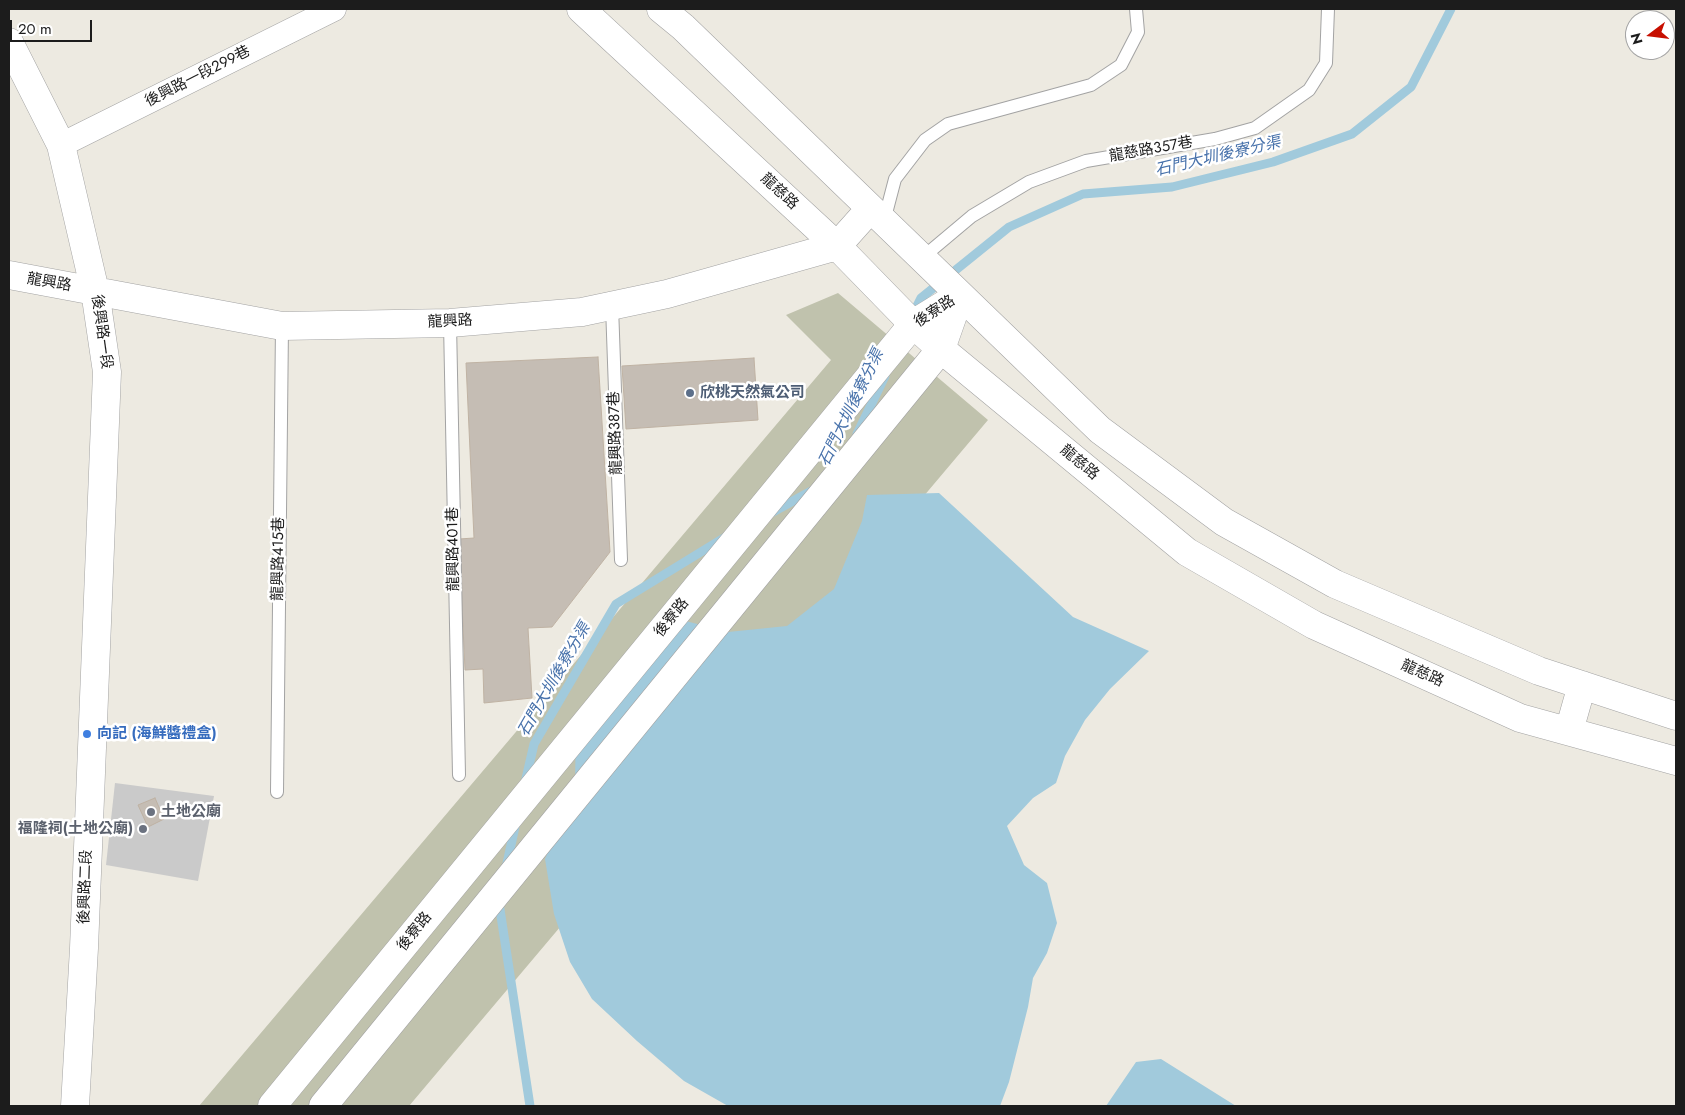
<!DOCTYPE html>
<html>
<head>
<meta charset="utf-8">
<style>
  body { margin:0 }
  #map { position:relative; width:1685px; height:1115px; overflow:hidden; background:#edeae1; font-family:Jost,sans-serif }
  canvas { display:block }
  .frame { position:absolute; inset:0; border:10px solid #1c1c1c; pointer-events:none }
  .north { position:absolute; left:1625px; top:10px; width:50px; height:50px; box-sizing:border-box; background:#fff; border:1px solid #a4a4a4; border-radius:50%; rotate:255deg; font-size:14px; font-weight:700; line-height:20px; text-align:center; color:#1c1c1c }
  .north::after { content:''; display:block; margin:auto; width:18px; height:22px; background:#c70f00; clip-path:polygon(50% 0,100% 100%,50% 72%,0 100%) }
  .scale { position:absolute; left:10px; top:20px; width:82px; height:22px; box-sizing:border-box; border:2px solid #1c1c1c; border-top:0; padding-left:6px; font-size:15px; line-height:18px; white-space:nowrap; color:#1c1c1c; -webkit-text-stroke:4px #fff; paint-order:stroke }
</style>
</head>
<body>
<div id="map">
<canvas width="1685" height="1115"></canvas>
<div class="frame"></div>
<div class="north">N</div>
<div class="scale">20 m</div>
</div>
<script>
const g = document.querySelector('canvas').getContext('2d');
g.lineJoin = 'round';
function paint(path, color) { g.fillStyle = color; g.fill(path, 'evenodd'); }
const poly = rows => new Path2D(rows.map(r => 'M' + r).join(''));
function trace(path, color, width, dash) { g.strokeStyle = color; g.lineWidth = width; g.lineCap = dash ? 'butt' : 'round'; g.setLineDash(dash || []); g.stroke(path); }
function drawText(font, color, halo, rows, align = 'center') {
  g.font = font + ' Jost,"Noto Sans TC",sans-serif'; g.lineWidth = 5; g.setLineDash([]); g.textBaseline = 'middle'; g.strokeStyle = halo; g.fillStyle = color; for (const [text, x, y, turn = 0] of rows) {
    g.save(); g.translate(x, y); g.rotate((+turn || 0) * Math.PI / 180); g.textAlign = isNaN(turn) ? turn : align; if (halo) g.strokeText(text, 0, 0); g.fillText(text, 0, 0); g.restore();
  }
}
const religious = poly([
  [115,783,214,796,198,881,106,865]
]);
const construction = poly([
  [838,293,988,420,409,1106,199,1106,831,360,786,315]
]);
const water = poly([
  [939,493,1073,617,1149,651,1110,689,1085,720,1065,756,1056,783,1033,798,1007,826,1024,865,1047,883,1057,923,1047,953,1033,978,1028,1007,1009,1082,1000,1106,728,1106,684,1081,637,1041,592,999,570,962,554,914,545,859,575,786,576,722,678,619,728,632,787,626,834,589,862,521,867,495],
  [1161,1059,1236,1106,1106,1106,1136,1062]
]);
const stream = poly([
  [912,316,921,298,1009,227,1083,194,1172,187,1273,162,1352,134,1411,87,1451,9],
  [857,434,885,376],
  [771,513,815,489],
  [525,783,534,744,616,604,727,536],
  [506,868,516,822],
  [499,903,530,1106]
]);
const building = poly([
  [598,357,610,552,552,627,528,628,532,698,484,703,483,669,465,670,459,539,474,538,466,363,598,357],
  [754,358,758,420,626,429,622,366,754,358],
  [155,798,164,819,148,827,138,805,155,798]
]);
const service = poly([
  [884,221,895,179,925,140,948,124,1091,85,1121,65,1138,32,1136,9],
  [922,258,972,216,1029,182,1086,161,1215,139,1255,128,1309,90,1326,63,1328,9],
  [612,306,621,560],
  [450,323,459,775],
  [277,792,282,326]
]);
const minor = poly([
  [61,145,334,9]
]);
const tertiary = poly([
  [581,9,837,246,913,324,941,349,1187,552,1314,625,1520,718,1676,761],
  [661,9,683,27,1100,430,1224,522,1335,584,1539,671,1676,716],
  [9,42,61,145,95,291,107,372,84,948,75,1106],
  [9,275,282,326,450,323,582,312,667,294,837,246,870,209],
  [1569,731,1582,685],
  [272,1106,913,324,960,295],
  [323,1106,941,349,960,295]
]);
const markers = [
  [690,393,5,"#5c6f8a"],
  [87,734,5,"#3f7fe0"],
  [151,812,5,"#6b7280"],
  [143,829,5,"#6b7280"]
];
const streetNames = [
  ["後興路一段299巷",198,77,-27],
  ["龍慈路357巷",1151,150,-10],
  ["龍慈路",779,192,43],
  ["龍興路",49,283,10],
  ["後寮路",935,312,-33],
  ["龍興路",450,322,-3],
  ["後興路一段",101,332,82],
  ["龍興路387巷",616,433,-92],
  ["龍慈路",1079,463,40],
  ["龍興路401巷",454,549,-91],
  ["龍興路415巷",279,559,-89],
  ["後寮路",672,618,-51],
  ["龍慈路",1422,674,24],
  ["後興路二段",86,887,-88],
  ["後寮路",415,932,-51]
];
const serviceNames = [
  ["欣桃天然氣公司",700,393]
];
const shopNames = [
  ["向記 (海鮮醬禮盒)",97,734]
];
const worshipNames = [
  ["土地公廟",161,812],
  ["福隆祠(土地公廟)",133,829,"right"]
];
const waterNames = [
  ["石門大圳後寮分渠",1218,157,-13],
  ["石門大圳後寮分渠",852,408,-64],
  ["石門大圳後寮分渠",555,680,-60]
];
paint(religious, '#cacaca');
paint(construction, '#c0c2ad');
paint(water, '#a1cadc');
trace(stream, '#a1cadc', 9);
paint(building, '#c5bdb4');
trace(building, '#bfb2a3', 1);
trace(service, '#a3a3a3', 14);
trace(minor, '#a3a3a3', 25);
trace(tertiary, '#a3a3a3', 29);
trace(service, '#fff', 12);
trace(minor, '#fff', 24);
trace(tertiary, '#fff', 28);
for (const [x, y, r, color] of markers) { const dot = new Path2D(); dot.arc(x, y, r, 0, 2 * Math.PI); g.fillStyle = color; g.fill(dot); trace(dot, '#fff', 2); }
drawText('15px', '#1c1c1c', '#fff', streetNames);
drawText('bold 15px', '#4e5e75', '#fff', serviceNames, 'left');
drawText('bold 15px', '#366cbe', '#fff', shopNames, 'left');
drawText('bold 15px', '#5b616d', '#fff', worshipNames, 'left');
drawText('italic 16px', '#4872ab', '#fff', waterNames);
</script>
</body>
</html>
